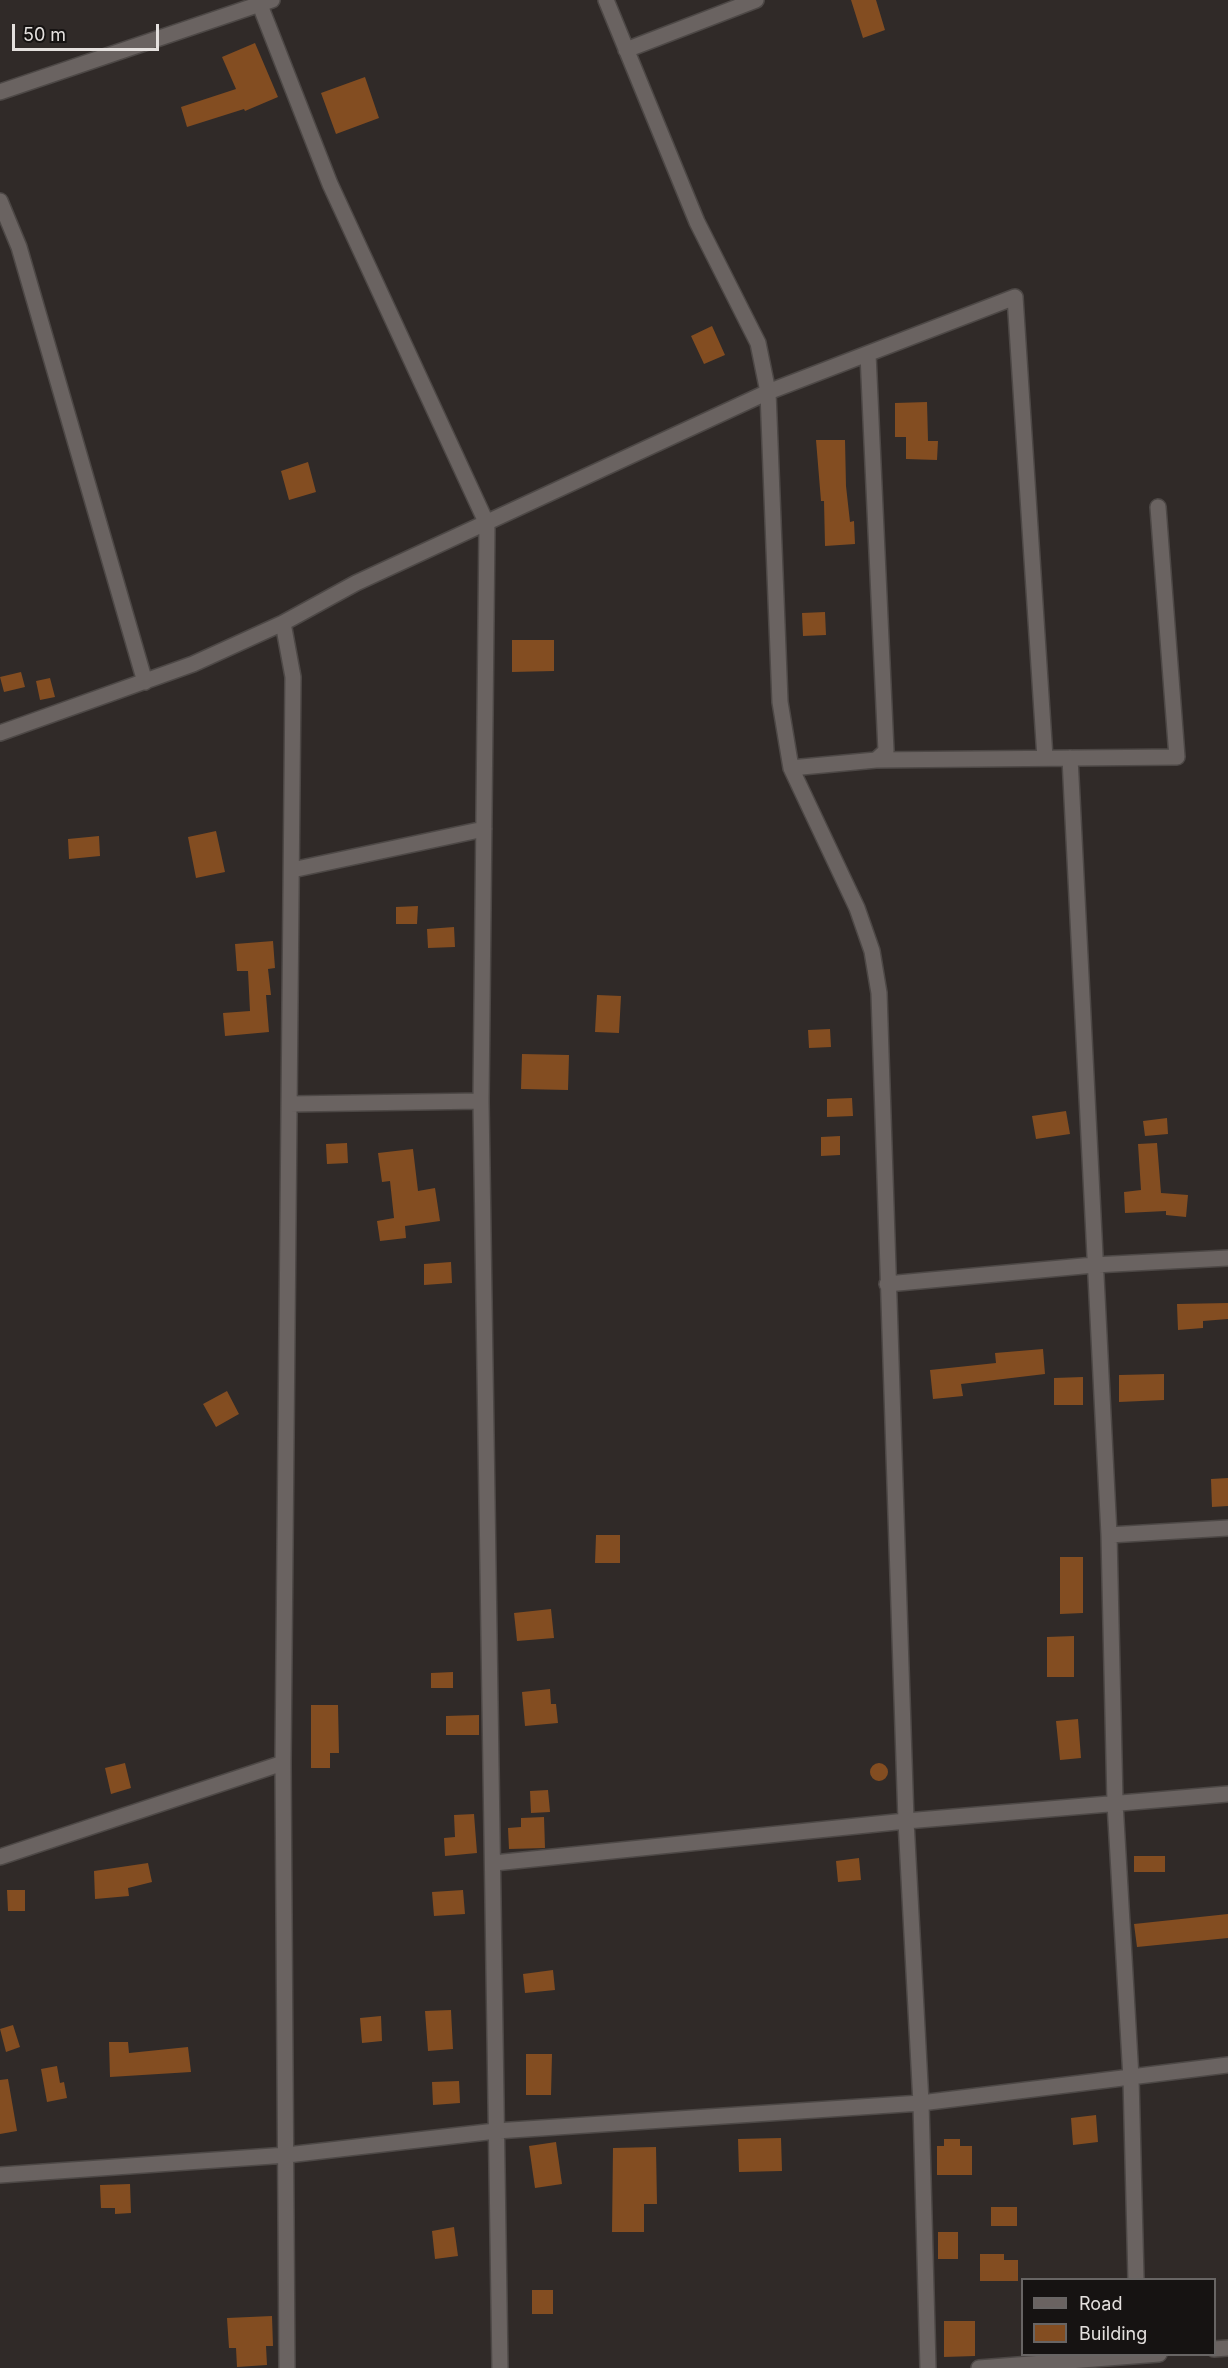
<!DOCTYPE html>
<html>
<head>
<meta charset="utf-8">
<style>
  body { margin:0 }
  #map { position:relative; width:1228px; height:2368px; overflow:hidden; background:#302a28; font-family:Inter,sans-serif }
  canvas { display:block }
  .legend { position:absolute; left:1021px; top:2278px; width:195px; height:78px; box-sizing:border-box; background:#161312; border:2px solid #686564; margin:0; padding:8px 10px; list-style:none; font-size:18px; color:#e4e0de }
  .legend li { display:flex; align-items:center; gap:12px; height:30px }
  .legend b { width:30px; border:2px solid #686564 }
  .scale { position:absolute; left:12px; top:24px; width:147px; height:27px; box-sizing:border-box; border:3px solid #e4e0de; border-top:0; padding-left:8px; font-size:18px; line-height:21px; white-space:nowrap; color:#e4e0de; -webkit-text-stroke:4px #161312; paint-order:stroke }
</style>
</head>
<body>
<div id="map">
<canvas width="1228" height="2368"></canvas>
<ul class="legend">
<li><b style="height:8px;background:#6a6361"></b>Road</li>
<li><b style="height:16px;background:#834d21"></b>Building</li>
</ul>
<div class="scale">50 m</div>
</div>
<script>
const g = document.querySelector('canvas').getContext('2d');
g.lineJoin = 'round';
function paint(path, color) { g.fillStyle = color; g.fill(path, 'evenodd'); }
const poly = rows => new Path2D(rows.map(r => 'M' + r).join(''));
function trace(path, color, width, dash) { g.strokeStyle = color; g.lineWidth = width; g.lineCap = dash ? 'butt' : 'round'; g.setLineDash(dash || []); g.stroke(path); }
const building = poly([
  [851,0,876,0,885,30,863,38],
  [255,43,278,97,245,111,244,109,187,127,181,107,236,89,222,57],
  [365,77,379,118,336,134,321,93],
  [712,326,725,355,704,364,691,336],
  [927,402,928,441,938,441,937,460,906,459,906,437,895,437,895,403],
  [816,440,845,440,846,486,850,522,854,521,855,544,825,546,824,501,821,501],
  [308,462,316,492,289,500,281,471],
  [825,612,826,635,803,636,802,613],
  [512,640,554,640,554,671,512,672],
  [21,672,25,687,4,692,0,677],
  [50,678,55,697,40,700,36,681],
  [216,831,225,872,196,878,188,837],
  [99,836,100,856,69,859,68,839],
  [418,906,417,924,396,924,396,907],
  [454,927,455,947,428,948,427,929],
  [273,941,275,968,268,969,271,995,266,995,269,1032,225,1036,223,1013,250,1011,248,971,237,971,235,944],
  [597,995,621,996,619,1033,595,1032],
  [830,1029,831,1047,809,1048,808,1030],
  [522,1054,569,1055,568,1090,521,1089],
  [852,1098,853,1116,827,1117,827,1099],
  [1066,1111,1070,1134,1036,1139,1032,1116],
  [1167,1118,1168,1134,1145,1136,1143,1121],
  [840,1136,840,1155,821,1156,821,1137],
  [347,1143,348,1163,327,1164,326,1144],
  [1157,1143,1161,1193,1188,1195,1186,1217,1166,1215,1166,1211,1125,1213,1124,1192,1141,1190,1138,1144],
  [413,1149,418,1191,435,1188,440,1221,405,1226,406,1238,380,1241,377,1221,394,1218,390,1181,382,1182,378,1153],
  [451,1262,452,1283,424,1285,424,1264],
  [1228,1303,1228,1319,1203,1321,1203,1328,1178,1330,1177,1304],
  [1043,1349,1045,1374,961,1384,963,1396,933,1399,930,1370,996,1363,995,1353],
  [1164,1374,1164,1400,1119,1402,1119,1375],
  [1083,1377,1083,1405,1054,1405,1054,1378],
  [227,1391,239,1414,216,1427,203,1404],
  [1228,1478,1228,1506,1212,1507,1211,1479],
  [596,1535,620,1535,620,1563,595,1563],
  [1060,1557,1083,1557,1083,1613,1060,1614],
  [551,1609,554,1638,517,1641,514,1613],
  [1074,1636,1074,1677,1047,1677,1047,1637],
  [453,1672,453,1688,431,1688,431,1673],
  [550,1689,551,1704,556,1704,558,1723,525,1726,522,1692],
  [311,1705,338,1705,339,1753,330,1753,330,1768,311,1768],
  [479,1715,479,1735,446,1735,446,1716],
  [1078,1719,1081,1758,1060,1760,1056,1721],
  [125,1763,131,1788,111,1794,105,1768],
  '870 1772a9 9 0 1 1 18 0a9 9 0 1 1-18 0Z',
  [548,1790,550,1812,531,1813,530,1791],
  [474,1814,477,1853,445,1856,444,1838,455,1837,454,1815],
  [544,1817,545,1848,509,1849,508,1828,521,1827,521,1818],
  [1134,1856,1165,1856,1165,1872,1134,1872],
  [859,1858,861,1880,838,1882,836,1861],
  [148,1863,152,1882,128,1888,129,1896,95,1899,94,1871],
  [7,1890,25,1890,25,1911,8,1911],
  [463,1890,465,1914,434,1916,432,1892],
  [1228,1914,1228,1938,1137,1947,1134,1924],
  [553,1970,555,1990,525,1993,523,1974],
  [451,2010,453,2049,428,2051,425,2011],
  [381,2016,382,2041,362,2043,360,2018],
  [13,2025,20,2047,6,2052,0,2029],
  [109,2042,128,2042,129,2053,188,2047,191,2072,110,2077],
  [526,2054,552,2054,551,2095,526,2095],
  [57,2066,60,2083,64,2082,67,2098,47,2102,41,2069],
  [8,2079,17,2131,0,2134,0,2080],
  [459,2081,460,2103,433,2105,432,2082],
  [1096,2115,1098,2142,1073,2145,1071,2118],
  [781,2138,782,2171,739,2172,738,2139],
  [944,2139,960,2139,960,2146,972,2146,972,2175,937,2175,937,2146,944,2146],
  [556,2142,562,2184,535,2188,529,2146],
  [656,2147,657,2204,644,2204,644,2232,612,2232,613,2148],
  [130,2184,131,2213,115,2214,115,2208,101,2208,100,2185],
  [991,2207,1017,2207,1017,2226,991,2226],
  [454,2227,458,2256,435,2259,432,2231],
  [938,2232,958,2232,958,2259,938,2259],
  [980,2254,1004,2254,1004,2260,1018,2260,1018,2281,980,2281],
  [532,2290,553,2290,553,2314,532,2314],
  [272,2316,273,2346,266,2346,267,2365,237,2367,236,2348,229,2348,227,2318],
  [944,2321,975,2321,975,2356,944,2357]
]);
const minor = poly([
  [258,0,330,184,487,524,481,1101,500,2368],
  [606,0,697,222,758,343,768,392,780,702,791,768,857,908,872,951,879,993,906,1821,921,2103,928,2368],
  [626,50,756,0],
  [0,92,272,0],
  [0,201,19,247,145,682],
  [868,354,886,751,876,760],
  [283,623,293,677,283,1763,287,2368],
  [0,733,193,664,283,623,356,583,768,392,1015,297,1045,758],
  [1070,758,1109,1535,1115,1803,1131,2078,1136,2280],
  [791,768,876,760,1177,757,1158,507],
  [292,870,484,829],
  [290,1104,481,1101],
  [887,1284,1094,1265,1228,1258],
  [1109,1535,1228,1528],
  [0,1857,283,1763],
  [494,1863,906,1821,1228,1794],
  [0,2175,287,2155,496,2131,921,2103,1228,2065],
  [1214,2349,1228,2348],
  [979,2368,1159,2354]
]);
paint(building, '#834d21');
trace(minor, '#4d4846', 18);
trace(minor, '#6a6361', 15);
</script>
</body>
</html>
